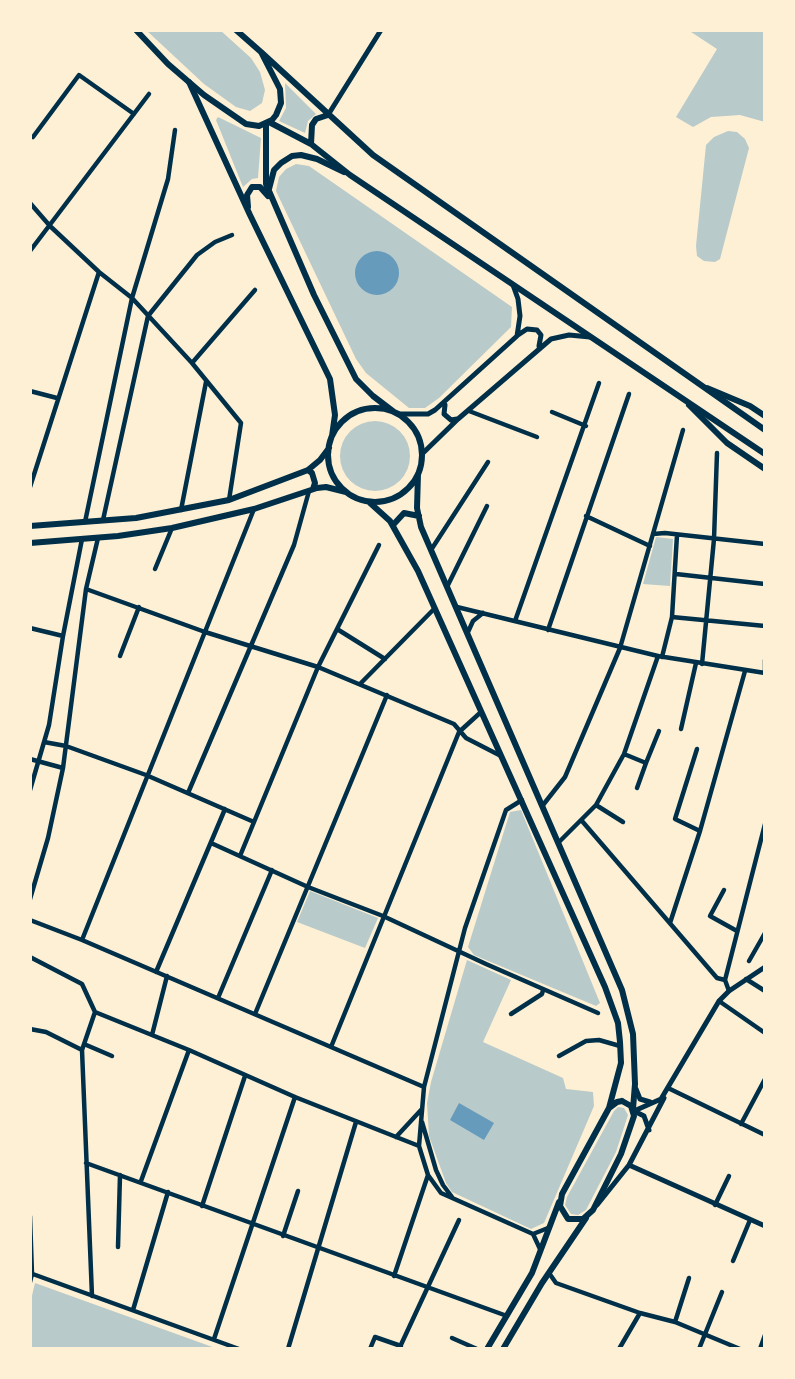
<!DOCTYPE html>
<html>
<head>
<meta charset="utf-8">
<style>
  body { margin:0 }
  #map { position:relative; width:795px; height:1379px; overflow:hidden; background:#fdf0d5; font-family:Overpass,sans-serif }
  canvas { display:block }
  .frame { position:absolute; inset:0; border:32px solid #fdf0d5; pointer-events:none }
</style>
</head>
<body>
<div id="map">
<canvas width="795" height="1379"></canvas>
<div class="frame"></div>
</div>
<script>
const g = document.querySelector('canvas').getContext('2d');
g.lineJoin = 'round';
function paint(path, color) { g.fillStyle = color; g.fill(path, 'evenodd'); }
const poly = rows => new Path2D(rows.map(r => 'M' + r).join(''));
function trace(path, color, width, dash) { g.strokeStyle = color; g.lineWidth = width; g.lineCap = dash ? 'butt' : 'round'; g.setLineDash(dash || []); g.stroke(path); }
const green = poly([
  [146,30,220,30,251,58,260,72,265,90,262,103,250,111,236,107,204,84],
  [688,30,765,30,765,122,740,115,711,117,693,127,676,117,717,49],
  [285,83,316,114,308,121,305,133,279,121,286,108],
  [218,117,261,138,258,178,252,179,243,187,216,120],
  [728,131,737,132,745,139,749,148,720,259,715,262,704,261,697,256,696,246,706,145,714,137],
  [296,164,309,166,512,307,511,327,439,398,425,408,409,408,366,373,356,359,276,191,279,177,286,169],
  '340 456a35 35 0 1 1 70 0a35 35 0 1 1-70 0Z',
  [656,537,673,539,670,586,643,584],
  [521,810,600,1003,596,1006,474,955,468,947,510,812],
  [310,891,378,918,365,948,297,922],
  [467,960,511,980,483,1042,563,1078,566,1089,593,1092,594,1106,544,1223,531,1229,452,1192,446,1183,429,1136,427,1103,431,1082],
  [618,1107,624,1108,628,1115,616,1152,586,1210,578,1215,571,1214,565,1205,567,1197,614,1111],
  [35,1283,218,1349,30,1349,30,1304]
]);
const water = poly([
  '355 273a22 22 0 1 1 44 0a22 22 0 1 1-44 0Z',
  [459,1103,494,1123,484,1140,450,1120]
]);
const minor = poly([
  [33,137,79,75,134,114],
  [30,203,50,226,99,272,132,298,192,363,241,423,229,500],
  [30,251,149,94],
  [192,363,255,290],
  [30,391,57,398],
  [469,411,537,437],
  [552,412,586,426],
  [30,487,99,272],
  [181,510,206,382],
  [586,516,650,546],
  [103,520,148,316,197,255,215,242,232,235],
  [85,522,132,298,168,179,175,130],
  [653,534,665,533,765,544],
  [431,550,488,462],
  [155,569,172,528],
  [676,574,765,584],
  [447,587,487,506],
  [86,589,205,632,318,667,454,724,466,738,501,756],
  [457,607,658,656,765,673],
  [672,617,765,626],
  [515,621,599,383],
  [30,628,63,636],
  [337,629,385,659],
  [548,630,629,394],
  [468,632,473,621,483,613],
  [120,656,139,607],
  [662,657,672,617,677,535],
  [702,664,714,539,717,453],
  [765,673,765,660],
  [360,684,435,608],
  [681,729,696,663],
  [44,742,66,746,146,775,254,822],
  [697,749,675,819,700,831],
  [624,754,646,763,637,788],
  [30,759,63,768],
  [646,763,659,731],
  [30,790,49,725,63,636,82,539],
  [188,793,294,545,309,491],
  [522,800,506,810,465,928,424,1087,419,1146,428,1175,441,1193,533,1234,540,1249],
  [543,805,565,777,620,648,683,430],
  [596,805,623,822],
  [582,821,717,978,725,980,729,991],
  [559,842,596,805,624,754,658,656],
  [211,843,308,887,383,916,486,964,598,1013],
  [240,856,318,667,379,545],
  [724,890,710,916,737,931],
  [30,899,48,838,63,768,86,589,98,538],
  [30,920,82,940,424,1087],
  [670,923,700,831,745,671],
  [82,940,254,509],
  [30,957,82,984,95,1012],
  [749,961,765,933],
  [156,972,225,809],
  [746,979,765,991],
  [725,980,765,824],
  [218,998,272,870],
  [719,1001,765,1033],
  [95,1012,189,1050,295,1097,419,1146],
  [255,1014,387,695],
  [511,1014,542,994,543,990],
  [30,1029,46,1032,82,1050],
  [152,1035,167,976],
  [84,1044,112,1056],
  [331,1047,459,732,481,712],
  [559,1056,586,1041,599,1040,620,1046],
  [668,1088,765,1135],
  [422,1122,436,1170,443,1185,452,1197],
  [741,1124,765,1079],
  [396,1137,421,1110],
  [86,1163,507,1316],
  [141,1181,189,1050],
  [715,1205,729,1176],
  [202,1206,245,1076],
  [30,1216,32,1274,30,1282],
  [533,1234,548,1228],
  [283,1236,298,1191],
  [118,1247,120,1175],
  [733,1261,750,1220],
  [30,1273,239,1349],
  [549,1273,556,1283,640,1313,675,1322,740,1349],
  [394,1276,428,1175],
  [92,1296,82,1050,95,1012],
  [133,1310,168,1192],
  [675,1322,689,1278],
  [452,1338,477,1349],
  [214,1339,295,1097],
  [288,1349,356,1122],
  [370,1349,375,1337,401,1346],
  [399,1349,459,1220],
  [619,1349,640,1313],
  [699,1349,722,1292],
  [760,1349,765,1335]
]);
const tertiary = poly([
  [328,115,381,30],
  [518,335,527,329,537,330,541,335,539,346],
  [445,405,444,414,451,420,457,419],
  [399,414,428,414,435,410,517,336,520,316,518,299,513,285],
  [422,454,458,419,551,339,569,335,590,337],
  [636,1089,640,1099,650,1102],
  [634,1111,661,1099,719,1001,729,991,765,967],
  [634,1111,644,1116,649,1130],
  [629,1165,765,1226],
  [597,1205,629,1165,664,1098]
]);
const secondary = poly([
  [189,82,250,215,330,379,335,415,332,436],
  [266,124,266,184,314,295,356,379,373,396,394,412],
  [269,189,274,170,281,163,292,156,301,155,317,159,344,172],
  [248,207,247,195,252,187,260,187,268,196],
  [707,388,750,406,765,416],
  [689,405,727,443,765,469],
  '328 455a47 47 0 1 1 94 0a47 47 0 1 1-94 0Z',
  [308,470,312,473,315,483,313,489],
  [418,474,417,508,421,527,622,990,633,1034,635,1084,633,1109],
  [369,502,390,521,418,571,605,987,618,1023,620,1042,621,1063,609,1108],
  [393,525,404,513,419,516],
  [30,526,136,518,229,500,308,470,320,460,329,448],
  [30,543,118,536,172,528,254,509,317,488,326,487,346,492],
  [622,1101,631,1106,634,1116,621,1154,593,1210,583,1219,568,1219,560,1206,562,1194,609,1108,617,1102,622,1101],
  [487,1349,532,1273,559,1202],
  [503,1349,542,1283,586,1218]
]);
const primary = poly([
  [136,30,168,64,204,95,246,124,259,126,272,120,276,115,281,103,280,89,261,52,236,30],
  [261,52,373,155,765,430],
  [269,122,311,144,350,175,765,454],
  [311,144,312,125,316,119,328,115]
]);
paint(green, '#b9caca');
paint(water, '#669bbc');
trace(minor, '#003049', 4.5);
trace(tertiary, '#003049', 5);
trace(secondary, '#003049', 6);
trace(primary, '#003049', 6);
</script>
</body>
</html>
